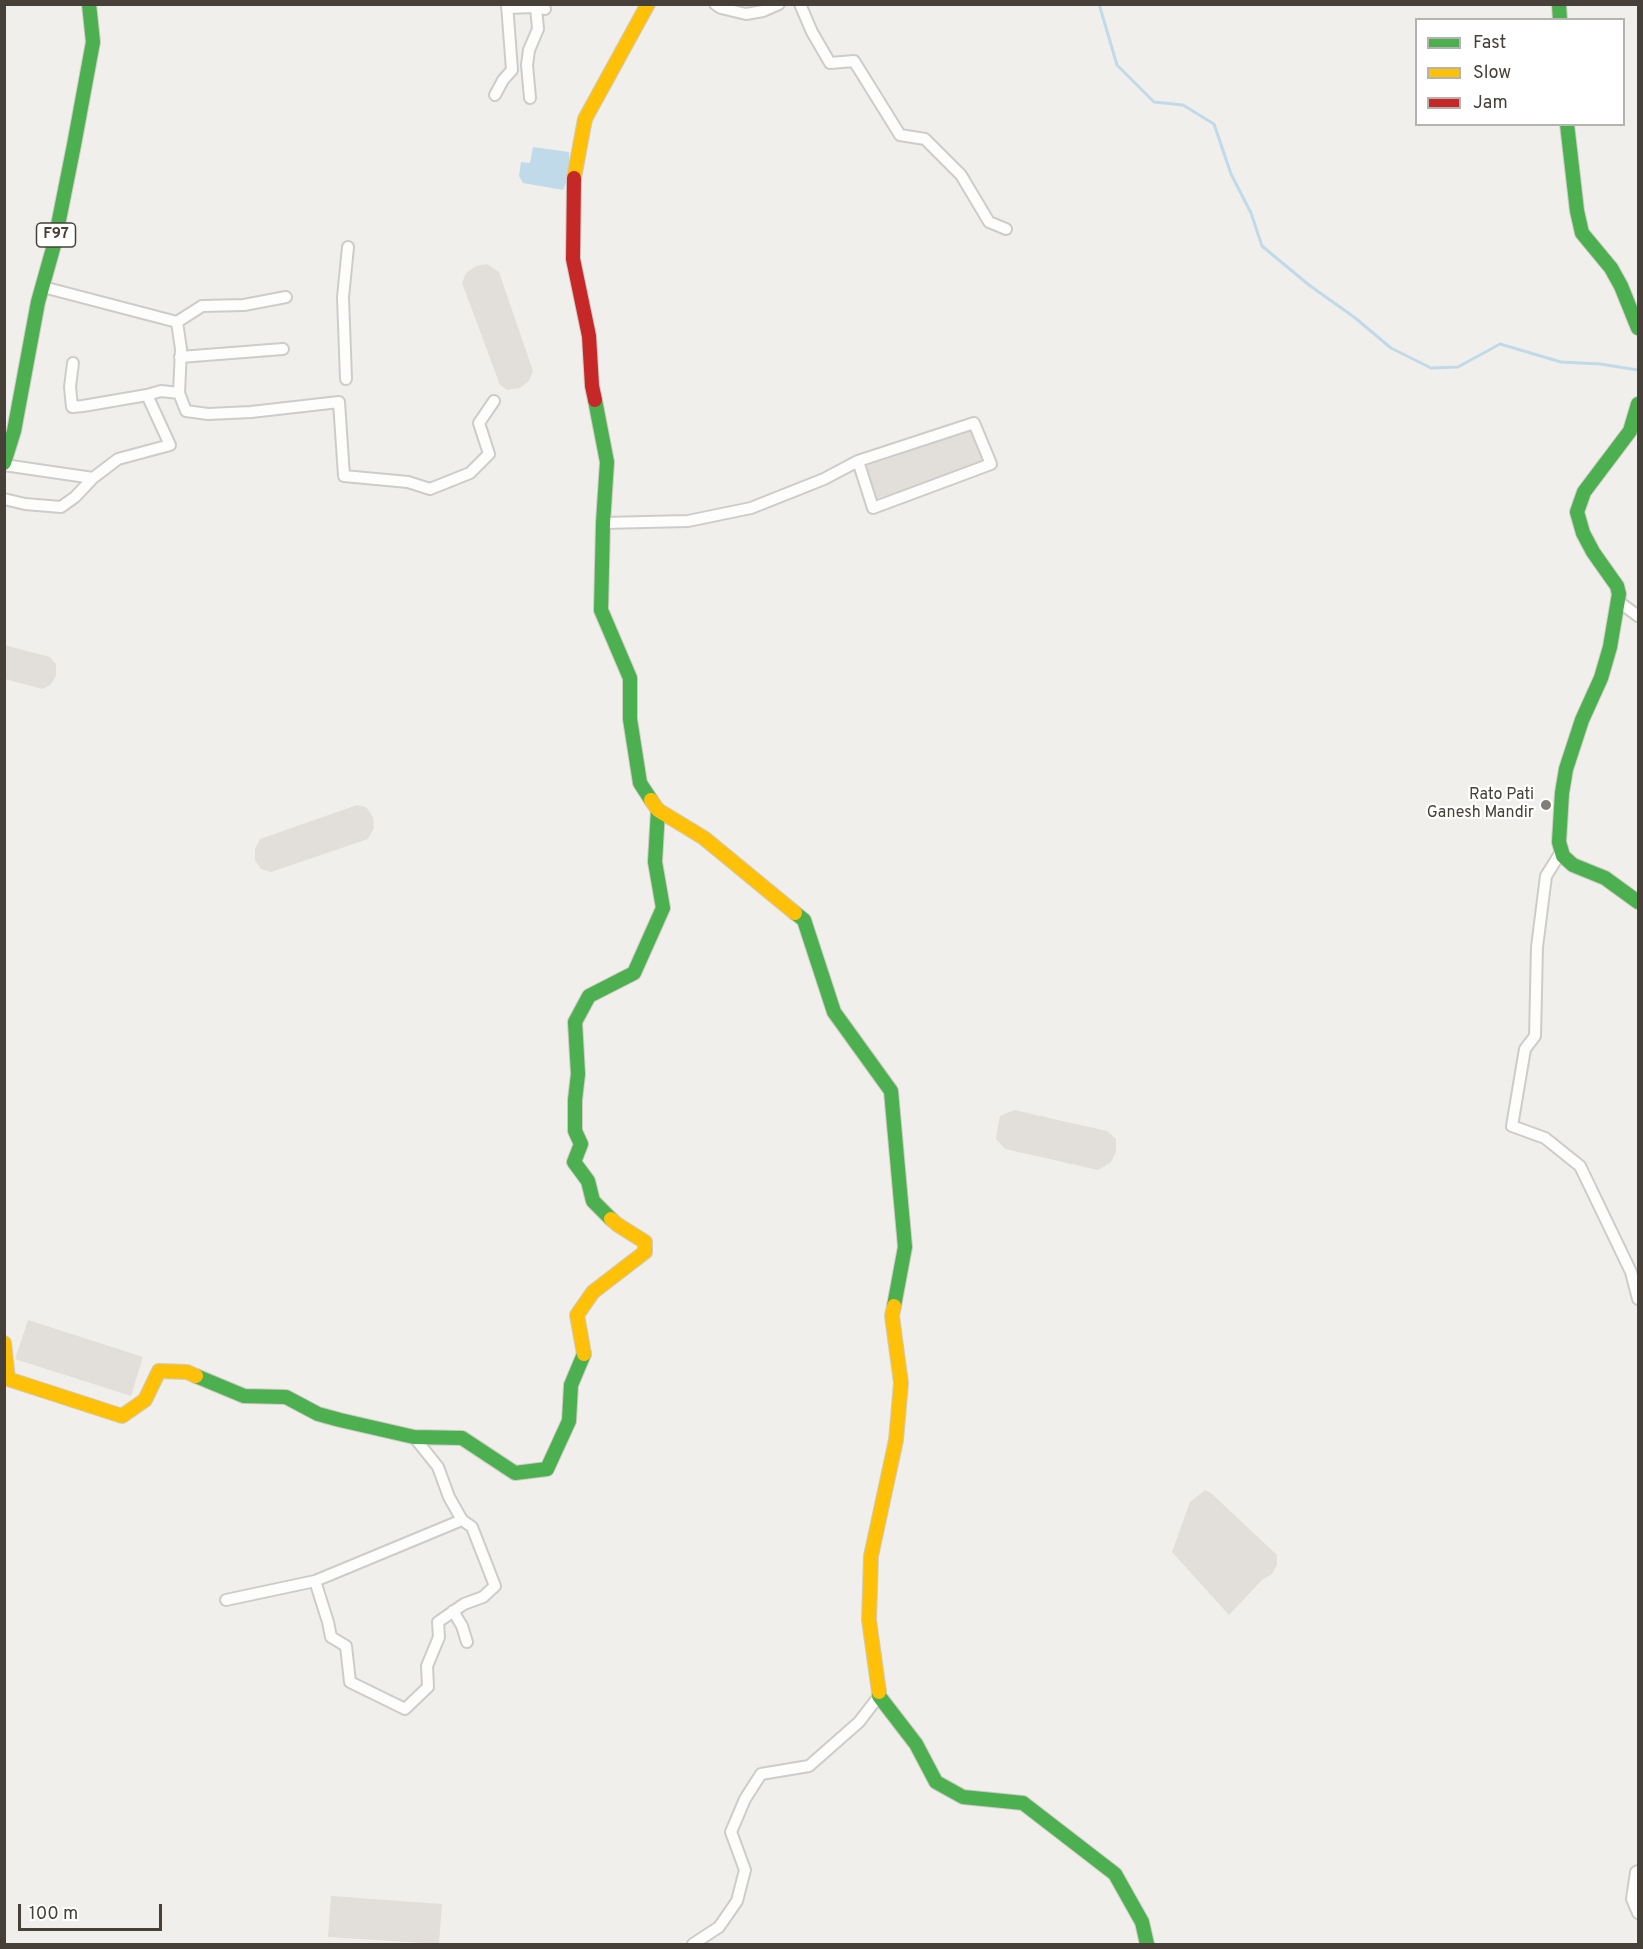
<!DOCTYPE html>
<html>
<head>
<meta charset="utf-8">
<style>
  body { margin:0 }
  #map { position:relative; width:1643px; height:1949px; overflow:hidden; background:#f1efeb; font-family:Overpass,sans-serif }
  canvas { display:block }
  .frame { position:absolute; inset:0; border:6px solid #464038; pointer-events:none }
  .legend { position:absolute; left:1415px; top:18px; width:210px; height:108px; box-sizing:border-box; background:#fff; border:2px solid #b5b3af; margin:0; padding:8px 10px; list-style:none; font-size:18px; color:#464038 }
  .legend li { display:flex; align-items:center; gap:12px; height:30px }
  .legend b { width:30px; border:2px solid #b5b3af }
  .scale { position:absolute; left:18px; top:1904px; width:144px; height:27px; box-sizing:border-box; border:3px solid #464038; border-top:0; padding-left:8px; font-size:18px; line-height:21px; white-space:nowrap; color:#464038; -webkit-text-stroke:4px #fff; paint-order:stroke }
</style>
</head>
<body>
<div id="map">
<canvas width="1643" height="1949"></canvas>
<div class="frame"></div>
<ul class="legend">
<li><b style="height:8px;background:#4caf50"></b>Fast</li>
<li><b style="height:8px;background:#ffc107"></b>Slow</li>
<li><b style="height:8px;background:#c62828"></b>Jam</li>
</ul>
<div class="scale">100 m</div>
</div>
<script>
const g = document.querySelector('canvas').getContext('2d');
g.lineJoin = 'round';
function paint(path, color) { g.fillStyle = color; g.fill(path, 'evenodd'); }
const poly = rows => new Path2D(rows.map(r => 'M' + r).join(''));
function trace(path, color, width, dash) { g.strokeStyle = color; g.lineWidth = width; g.lineCap = dash ? 'butt' : 'round'; g.setLineDash(dash || []); g.stroke(path); }
function drawText(font, color, halo, rows, align = 'center') {
  g.font = font + ' Overpass,sans-serif'; g.lineWidth = 4.5; g.setLineDash([]); g.textBaseline = 'middle'; g.strokeStyle = halo; g.fillStyle = color; for (const [text, x, y, turn = 0] of rows) {
    g.save(); g.translate(x, y); g.rotate((+turn || 0) * Math.PI / 180); g.textAlign = isNaN(turn) ? turn : align; if (halo) g.strokeText(text, 0, 0); g.fillText(text, 0, 0); g.restore();
  }
}
const industrial = poly([
  [487,264,499,272,533,371,529,381,520,388,507,390,500,385,462,283,466,273,476,266],
  [974,430,985,463,876,499,866,466],
  [4,645,50,657,56,664,56,676,50,685,42,689,5,679],
  [357,805,366,807,373,817,374,828,368,839,271,872,261,869,255,860,255,849,260,839],
  [1014,1110,1107,1131,1116,1139,1116,1152,1111,1162,1098,1170,1005,1149,996,1139,998,1126,1000,1116],
  [28,1320,143,1357,131,1396,15,1359],
  [1205,1490,1211,1493,1277,1555,1277,1565,1272,1574,1262,1580,1229,1615,1172,1552,1190,1502],
  [331,1896,442,1904,439,1944,328,1937]
]);
const water = poly([
  [533,147,569,152,570,173,563,190,523,183,519,176,521,162,530,163]
]);
const stream = poly([
  [1099,4,1117,65,1154,102,1183,105,1214,124,1231,174,1251,213,1262,246,1309,285,1354,317,1391,348,1431,368,1458,367,1500,344,1561,362,1600,364,1638,370]
]);
const street = poly([
  [715,4,721,8,746,14,763,11,779,4],
  [800,4,812,32,830,63,854,61,900,135,925,139,961,175,989,222,1006,229],
  [507,8,536,7],
  [495,95,503,80,512,70,507,4],
  [530,98,527,65,529,50,538,29,536,7,545,9],
  [43,287,177,322,181,349,179,393,186,411,208,414,251,412,339,402,344,476,408,482,430,489,470,473,489,454,479,423,494,401],
  [177,322,202,306,244,305,286,297],
  [180,357,283,349],
  [73,363,70,387,72,407,83,406,147,395,170,445,118,459,93,478],
  [346,379,343,297,348,247],
  [147,395,161,391,179,393],
  [4,465,93,478,75,497,61,507,25,504,4,499],
  [603,523,688,521,751,508,824,479,858,461,974,423,991,464,873,508,858,461],
  [1619,602,1638,616],
  [1561,852,1546,876,1537,947,1535,1036,1525,1049,1512,1126,1545,1138,1580,1166,1631,1272,1638,1299],
  [315,1581,328,1622,331,1637,346,1646,350,1682,405,1709,428,1687,427,1666,439,1637,438,1622,464,1604,483,1597,495,1586,472,1527,462,1520,449,1497,438,1467,414,1437],
  [226,1600,315,1581,462,1520],
  [453,1611,462,1626,467,1642],
  [1638,1871,1636,1872,1632,1899,1638,1913],
  [693,1944,719,1927,737,1901,745,1870,731,1832,745,1799,761,1774,809,1766,859,1722,879,1696]
]);
const fast = poly([
  [1559,4,1560,20],
  [1567,124,1577,211,1582,233,1611,268,1621,286,1638,328],
  [595,400,607,462,603,523,601,610,630,678,630,719,640,783,651,800],
  [1638,404,1630,431,1584,492,1577,512,1583,533,1593,552,1617,586,1619,594,1610,647,1601,678,1582,720,1566,769,1562,793,1559,842,1563,856,1573,865,1605,878,1638,902],
  [4,463,14,431,38,302,54,245,74,145,93,42,89,4],
  [795,913,804,920,834,1012,891,1091,905,1247,894,1306],
  [611,1219,593,1201,588,1181,574,1162,581,1144,575,1131,575,1100,578,1074,575,1022,589,996,634,973,663,908,655,862,658,810],
  [196,1376,244,1396,286,1397,318,1414,340,1420,414,1437,462,1438,515,1473,547,1469,569,1421,571,1385,584,1354],
  [879,1692,879,1696,916,1744,936,1782,963,1797,1023,1803,1115,1874,1142,1922,1147,1944]
]);
const slow = poly([
  [574,178,585,119,648,4],
  [651,800,658,810,704,838,795,913],
  [4,1343,8,1379,122,1416,145,1400,159,1371,187,1372,196,1376],
  [584,1354,577,1315,593,1292,645,1252,645,1242,618,1225,611,1219],
  [879,1692,869,1620,871,1556,896,1440,901,1383,892,1316,894,1306]
]);
const jam = poly([
  [574,178,573,259,589,336,592,386,595,400]
]);
const markers = [
  [1546,805,6,"#827d77"]
];
const shields = [
  [56,235,39]
];
const shieldNames = [
  ["F97",56,235]
];
const poiNames = [
  ["Rato Pati",1534,796],
  ["Ganesh Mandir",1534,814]
];
paint(industrial, '#e2dfdb');
paint(water, '#c0daea');
trace(stream, '#c0daea', 3);
trace(street, '#ceccc9', 14);
trace(fast, '#cfcbc3', 16);
trace(slow, '#cfcbc3', 16);
trace(jam, '#cfcbc3', 16);
trace(street, '#fdfdfc', 10);
trace(fast, '#4caf50', 14);
trace(slow, '#ffc107', 14);
trace(jam, '#c62828', 14);
for (const [x, y, r, color] of markers) { const dot = new Path2D(); dot.arc(x, y, r, 0, 2 * Math.PI); g.fillStyle = color; g.fill(dot); trace(dot, '#fff', 2); }
for (const [x, y, w] of shields) { const box = new Path2D(); box.roundRect(x - w / 2, y - 12, w, 24, 4.5); g.fillStyle = '#fff'; g.fill(box); trace(box, '#464038', 1.5); }
drawText('bold 15px', '#464038', null, shieldNames);
drawText('16px', '#464038', '#fff', poiNames, 'right');
</script>
</body>
</html>
